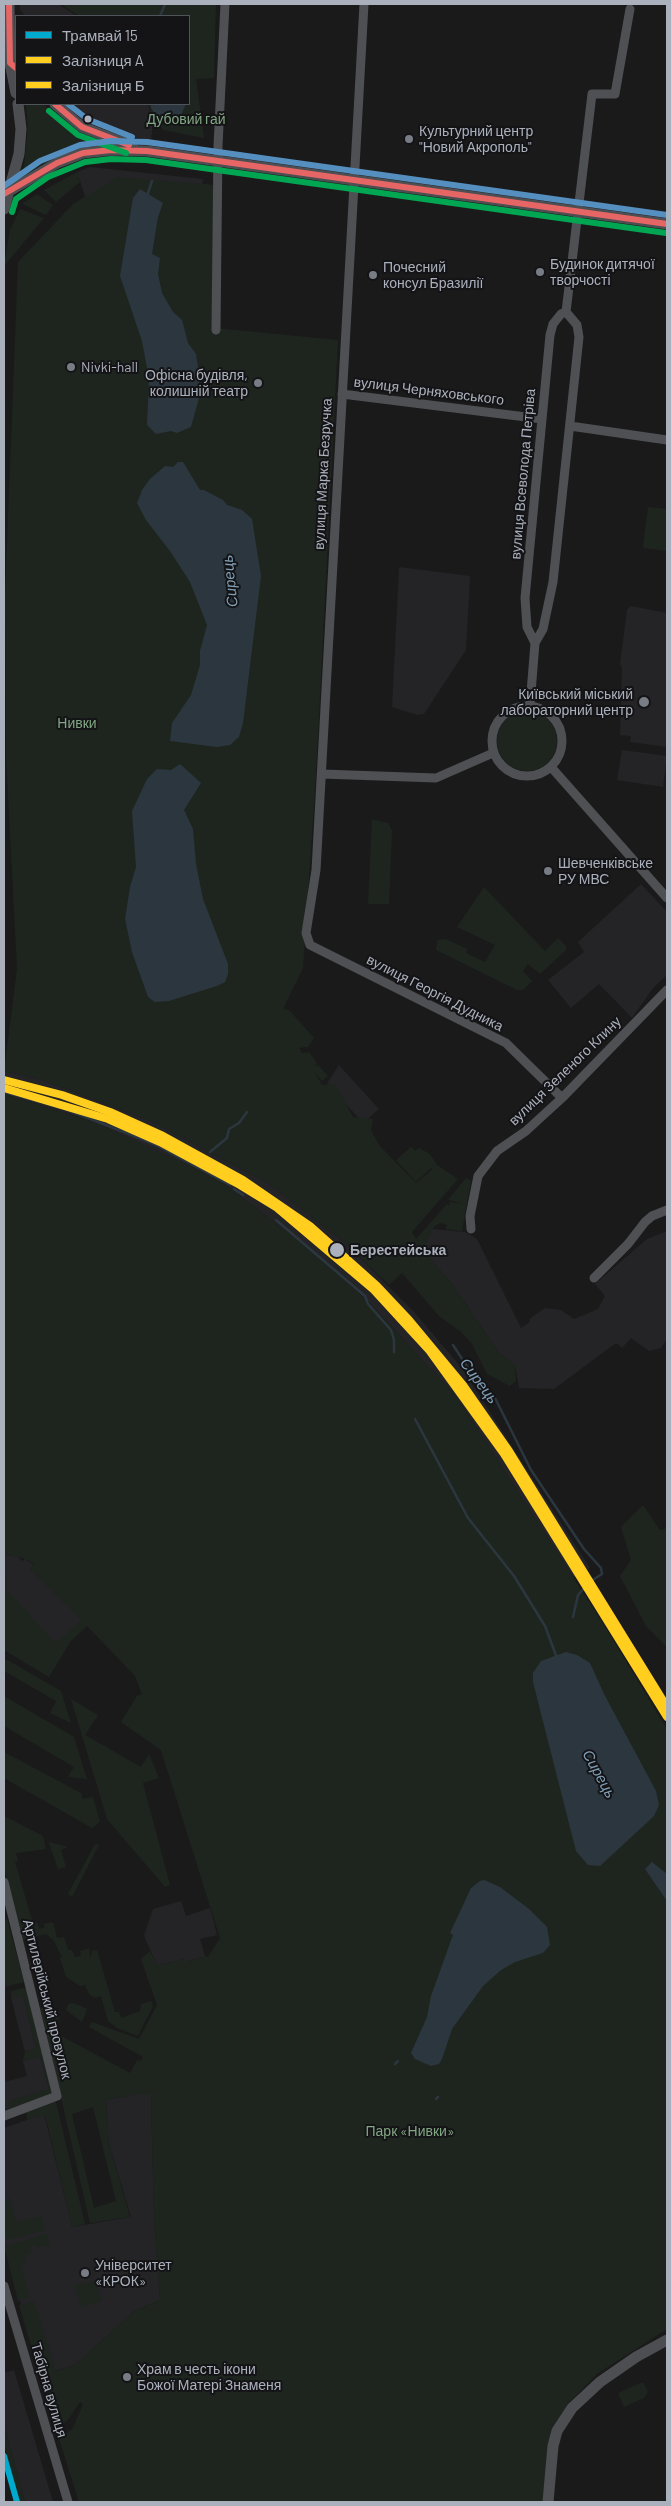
<!DOCTYPE html>
<html>
<head>
<meta charset="utf-8">
<style>
  body { margin:0 }
  #map { position:relative; width:671px; height:2506px; overflow:hidden; background:#1a1a1b; font-family:Barlow,sans-serif }
  canvas { display:block }
  .frame { position:absolute; inset:0; border:5px solid #abb1bc; pointer-events:none }
  .legend { position:absolute; left:15px; top:15px; width:175px; height:90px; box-sizing:border-box; background:#141417; border:1px solid #505359; margin:0; padding:6px 9px; list-style:none; font-size:15px; color:#abb1bc }
  .legend li { display:flex; align-items:center; gap:10px; height:25px }
  .legend b { width:25px; border:1px solid #505359 }
</style>
</head>
<body>
<div id="map">
<canvas width="671" height="2506"></canvas>
<div class="frame"></div>
<ul class="legend">
<li><b style="height:6px;background:#00a9ce"></b>Трамвай 15</li>
<li><b style="height:6px;background:#ffce1e"></b>Залізниця A</li>
<li><b style="height:6px;background:#ffce1e"></b>Залізниця Б</li>
</ul>
</div>
<script>
const g = document.querySelector('canvas').getContext('2d');
g.lineJoin = 'round';
function paint(path, color) { g.fillStyle = color; g.fill(path, 'evenodd'); }
const poly = rows => new Path2D(rows.map(r => 'M' + r).join(''));
function trace(path, color, width, dash) { g.strokeStyle = color; g.lineWidth = width; g.lineCap = dash ? 'butt' : 'round'; g.setLineDash(dash || []); g.stroke(path); }
function drawText(font, color, halo, rows, align = 'center') {
  g.font = font + ' Barlow,sans-serif'; g.lineWidth = 4; g.setLineDash([]); g.textBaseline = 'middle'; g.strokeStyle = halo; g.fillStyle = color; for (const [text, x, y, turn = 0] of rows) {
    g.save(); g.translate(x, y); g.rotate((+turn || 0) * Math.PI / 180); g.textAlign = isNaN(turn) ? turn : align; if (halo) g.strokeText(text, 0, 0); g.fillText(text, 0, 0); g.restore();
  }
}
const built = poly([
  [20,4,58,4,77,16,25,16,20,10],
  [73,104,146,104,149,107,150,119,153,123,151,140,118,135,96,124],
  [90,167,203,179,201,194,86,199,77,172],
  [399,567,470,576,466,650,424,714,417,715,392,707],
  [631,606,667,613,667,747,630,742,631,736,620,735,622,668,620,664,627,610],
  [622,750,667,756,663,787,617,780],
  [641,884,667,912,667,975,653,988,632,1018,599,984,571,1008,548,980,584,952,578,942],
  [339,1065,379,1109,363,1123,327,1083],
  [4,1071,42,1080,151,1121,269,1184,345,1243,415,1313,461,1367,590,1568,573,1577,458,1399,371,1304,311,1250,227,1186,196,1169,91,1121,4,1094],
  [432,1229,465,1232,477,1239,521,1328,530,1322,529,1319,545,1308,561,1310,574,1319,598,1309,605,1296,595,1284,647,1239,667,1231,667,1339,661,1348,649,1351,631,1338,622,1348,616,1343,554,1389,519,1388,515,1365,498,1352,453,1285,423,1250],
  [4,1554,18,1557,22,1561,25,1559,34,1565,30,1569,82,1620,56,1644,4,1650],
  [181,1901,186,1916,210,1908,217,1935,200,1939,205,1956,186,1962,185,1959,157,1965,144,1936,153,1909],
  [23,1995,36,2049,25,2052,11,1998],
  [40,2056,49,2090,9,2101,10,2108,4,2110,4,2082,27,2076,23,2061],
  [139,2094,151,2094,154,2219,160,2300,134,2311,75,2365,42,2375,4,2246,4,2128,44,2114,72,2227,131,2217,109,2143,106,2100],
  [14,2370,53,2502,25,2502,4,2425,4,2373]
]);
const green = poly([
  [61,4,216,4,214,78,196,79,204,138,164,130,150,119,150,108,147,104,189,104,189,16,79,16],
  [26,104,43,104,63,122,94,143,77,149,23,176,28,127],
  [77,172,80,182,56,202,44,190],
  [118,177,216,185,215,328,338,340,316,775,303,968,283,1009,289,1010,314,1038,308,1047,299,1048,302,1053,309,1052,317,1063,315,1067,318,1065,328,1076,322,1081,314,1071,322,1085,335,1084,353,1117,373,1119,371,1130,379,1145,416,1183,433,1169,431,1168,416,1182,396,1160,411,1147,415,1151,419,1148,430,1154,437,1165,458,1179,412,1232,416,1239,447,1204,449,1206,450,1202,464,1204,448,1200,466,1178,471,1181,462,1231,446,1229,447,1225,440,1223,434,1227,423,1250,453,1285,498,1352,515,1365,516,1381,510,1386,487,1374,472,1344,461,1332,439,1316,402,1273,389,1285,345,1243,269,1184,151,1121,42,1080,4,1071,17,969,6,756,5,595,18,262,73,204],
  [37,194,53,205,46,215,22,204],
  [20,209,44,218,4,266,10,230],
  [648,507,667,509,667,551,643,548],
  '497 741a30 30 0 1 1 60 0a30 30 0 1 1-60 0Z',
  [372,819,388,823,392,830,389,904,368,904],
  [484,887,545,951,558,938,566,946,566,950,540,974,528,964,523,971,532,981,523,990,517,990,436,950,438,940,446,939,467,949,466,953,485,962,495,945,457,927],
  [4,1094,91,1121,197,1169,227,1186,311,1250,371,1304,458,1399,604,1625,667,1729,667,2329,597,2374,567,2405,546,2502,79,2502,59,2439,73,2428,83,2404,80,2402,68,2420,56,2429,19,2305,34,2301,56,2371,75,2365,134,2311,160,2300,154,2219,151,2095,139,2094,106,2100,109,2143,130,2217,90,2223,40,2007,60,2017,52,2031,130,2073,137,2060,140,2061,143,2057,89,2027,92,2022,139,2039,157,2005,141,1959,150,1951,157,1965,185,1959,187,1962,205,1956,208,1957,220,1938,161,1750,121,1722,137,1696,142,1694,135,1676,87,1626,70,1642,49,1677,4,1650],
  [6,1554,25,1559,34,1564,30,1569,81,1620,56,1643,7,1590],
  [93,2107,116,2201,94,2208,72,2114],
  [643,1505,660,1530,667,1528,667,1647,646,1626,620,1576,631,1560,621,1527],
  [4,1658,61,1691,71,1723,50,1713,56,1701,4,1671],
  [4,1696,74,1737,87,1779,68,1777,74,1767,4,1726],
  [71,1699,98,1715,85,1735,141,1767,149,1754,159,1778,143,1783,170,1885,165,1887,107,1819],
  [4,1752,81,1793,83,1799,93,1797,100,1822,92,1828,4,1778],
  [4,1816,43,1836,46,1849,16,1853,18,1861,15,1862,33,1923,37,1922,40,1929,45,1927,44,1924,53,1922,57,1938,64,1937,68,1950,72,1950,75,1957,81,1956,80,1951,89,1948,90,1958,92,1951,97,1950,115,2012,119,2012,121,2018,140,2011,141,2004,151,2001,153,2006,138,2036,117,2028,108,2021,101,1996,94,1998,89,1994,85,1985,80,1986,66,1977,60,1958,62,1957,54,1941,46,1934,23,1940,4,1869],
  [49,1842,68,1847,61,1850,66,1867,58,1869],
  [95,1844,99,1845,72,1897,68,1894],
  [7,1919,24,1982,4,1987,4,1920],
  [24,1988,27,1989,54,2092,4,2114,4,2110,10,2108,9,2101,49,2089,40,2056,23,2061,25,2052,36,2048,23,1996,11,1998,11,1991],
  [69,2003,76,2004,87,2009,82,2022,66,2010],
  [51,2100,56,2102,85,2224,72,2227,45,2115,27,2120,26,2110],
  [9,2197,17,2222,41,2216,45,2230,7,2240,4,2229,4,2200],
  [47,2234,50,2245,37,2248,36,2245,30,2247,32,2253,26,2255,26,2262,21,2264,30,2297,18,2301,4,2246],
  [96,2280,102,2301,81,2307,74,2286],
  [643,2382,648,2392,644,2398,624,2407,618,2393],
  [4,2425,25,2502,19,2502,4,2446]
]);
const water = poly([
  [151,104,186,104,181,115,175,122,170,124,159,120,151,108],
  [140,189,163,203,158,217,152,254,160,258,158,274,162,293,173,312,182,320,188,343,196,354,199,373,200,394,191,427,177,433,171,431,156,434,147,425,149,379,142,341,120,276,133,198],
  [178,462,183,462,200,490,204,490,223,500,227,505,242,510,252,519,261,576,243,723,239,737,230,745,217,747,170,741,172,723,191,695,200,665,200,651,207,625,190,582,170,551,146,520,137,503,142,490,150,479,165,466,173,467],
  [180,764,201,783,184,810,193,829,196,864,203,899,228,964,228,974,225,982,217,986,169,1001,155,1002,148,997,132,952,125,919,130,887,136,867,132,811,147,779,157,769,171,770],
  [566,1652,577,1655,590,1663,604,1694,656,1791,659,1805,654,1816,600,1866,588,1865,576,1851,533,1682,533,1673,541,1661],
  [652,1862,667,1874,667,1901,645,1869],
  [484,1880,500,1887,529,1909,547,1927,550,1945,543,1953,515,1962,501,1970,483,1986,452,2029,442,2059,439,2064,431,2066,415,2059,411,2053,427,2017,431,1996,453,1935,450,1933,471,1888,480,1881]
]);
const stream = poly([
  [160,16,165,4],
  [147,196,152,181],
  [4,1092,62,1108,124,1132,156,1145,230,1185],
  [210,1152,227,1138,229,1129,239,1123,247,1112],
  [234,1189,243,1195],
  [276,1220,365,1296,368,1304,391,1330,394,1340,394,1352],
  [453,1345,476,1380,494,1396,531,1470,584,1549,601,1568,602,1574,591,1581,578,1595,573,1617],
  [415,1419,468,1518,514,1576,545,1626,557,1658],
  [395,2064,398,2061],
  [436,2099,438,2097]
]);
const street = poly([
  [364,4,316,870,306,933,310,945,506,1043,562,1098],
  [566,312,592,94,615,94,630,9],
  [216,330,218,146,225,4],
  [342,394,542,419],
  [570,426,667,440],
  [535,643,527,627,525,598,550,335,553,324,561,314,566,312],
  [530,705,535,643,543,629,553,582,579,337,577,325,566,312],
  '492 741a35 35 0 1 1 70 0a35 35 0 1 1-70 0Z',
  [551,767,667,898],
  [322,774,436,778,493,753],
  [471,1229,470,1216,478,1176,497,1151,526,1131,562,1098,667,990],
  [594,1278,628,1244,645,1222,652,1216,667,1210],
  [4,1882,57,2096,4,2116],
  [4,2286,68,2502]
]);
const secondary = poly([
  [9,4,10,63,16,93],
  [55,104,82,127,132,146],
  [4,194,57,163,83,153,111,150,147,151,667,224],
  [4,209,19,154,21,129,18,104],
  [548,2502,553,2446,557,2431,572,2408,600,2382,636,2357,667,2340]
]);
const bus1 = poly([
  [9,4,10,63,16,68],
  [55,104,82,127,129,145],
  [4,194,57,163,83,153,111,150,147,151,667,224]
]);
const bus2 = poly([
  [49,111,78,135,126,153],
  [12,212,16,199,48,177,85,162,111,159,146,160,666,233]
]);
const bus3 = poly([
  [68,104,87,119,132,137],
  [4,186,40,161,80,145,111,141,147,142,667,215]
]);
const rail1 = poly([
  [4,1088,108,1119,160,1142,240,1185,276,1207,374,1290,429,1350,504,1454,667,1717]
]);
const rail2 = poly([
  [4,1080,62,1095,110,1112,163,1136,243,1180,310,1226,377,1286,409,1320,463,1385,509,1451,667,1707]
]);
const tram1 = poly([
  [4,2456,17,2502]
]);
const markers = [
  [88,119,4.5,"#abb1bc"],
  [409,139,5,"#787c84"],
  [540,272,5,"#787c84"],
  [373,275,5,"#787c84"],
  [71,367,5,"#787c84"],
  [258,383,5,"#787c84"],
  [644,702,6,"#787c84"],
  [548,871,5,"#787c84"],
  [337,1250,8,"#abb1bc"],
  [85,2273,5,"#787c84"],
  [127,2377,5,"#787c84"]
];
const parkNames = [
  ["Дубовий гай",186,119],
  ["Нивки",77,723],
  ["Парк «Нивки»",410,2131]
];
const poiNames = [
  ["Культурний центр",419,131],
  ["\"Новий Акрополь\"",419,147],
  ["Будинок дитячої",550,264],
  ["творчості",550,280],
  ["Почесний",383,267],
  ["консул Бразилії",383,283],
  ["Nivki-hall",81,367],
  ["Офісна будівля,",248,375,"right"],
  ["колишній театр",248,391,"right"],
  ["Київський міський",633,694,"right"],
  ["лабораторний центр",633,710,"right"],
  ["Шевченківське",558,863],
  ["РУ МВС",558,879],
  ["Університет",95,2265],
  ["«КРОК»",95,2281],
  ["Храм в честь ікони",137,2369],
  ["Божої Матері Знаменя",137,2385]
];
const streetNames = [
  ["вулиця Черняховського",429,391,7],
  ["вулиця Марка Безручка",323,474,-87],
  ["вулиця Всеволода Петріва",523,474,-85],
  ["вулиця Георгія Дудника",435,993,27],
  ["вулиця Зеленого Клину",565,1071,-44],
  ["Артилерійський провулок",47,1999,76],
  ["Табірна вулиця",49,2390,74]
];
const stopNames = [
  ["Берестейська",350,1250]
];
const waterNames = [
  ["Сирець",230,581,-96],
  ["Сирець",479,1381,53],
  ["Сирець",599,1774,61]
];
paint(built, '#242427');
paint(green, '#1e251f');
paint(water, '#2c363e');
trace(stream, '#2c363e', 2.5);
trace(street, '#4e5054', 9);
trace(secondary, '#4d4e52', 11);
trace(bus1, '#e66666', 6);
trace(bus2, '#00a651', 6);
trace(bus3, '#558fbf', 6);
trace(rail1, '#ffce1e', 8);
trace(rail2, '#ffce1e', 8);
trace(tram1, '#00a9ce', 6);
for (const [x, y, r, color] of markers) { const dot = new Path2D(); dot.arc(x, y, r, 0, 2 * Math.PI); g.fillStyle = color; g.fill(dot); trace(dot, '#141417', 2); }
drawText('14px', '#82a783', '#141417', parkNames);
drawText('14px', '#abb1bc', '#141417', poiNames, 'left');
drawText('14px', '#abb1bc', '#141417', streetNames);
drawText('bold 14px', '#abb1bc', '#141417', stopNames, 'left');
drawText('italic 15px', '#81a0b7', '#141417', waterNames);
</script>
</body>
</html>
